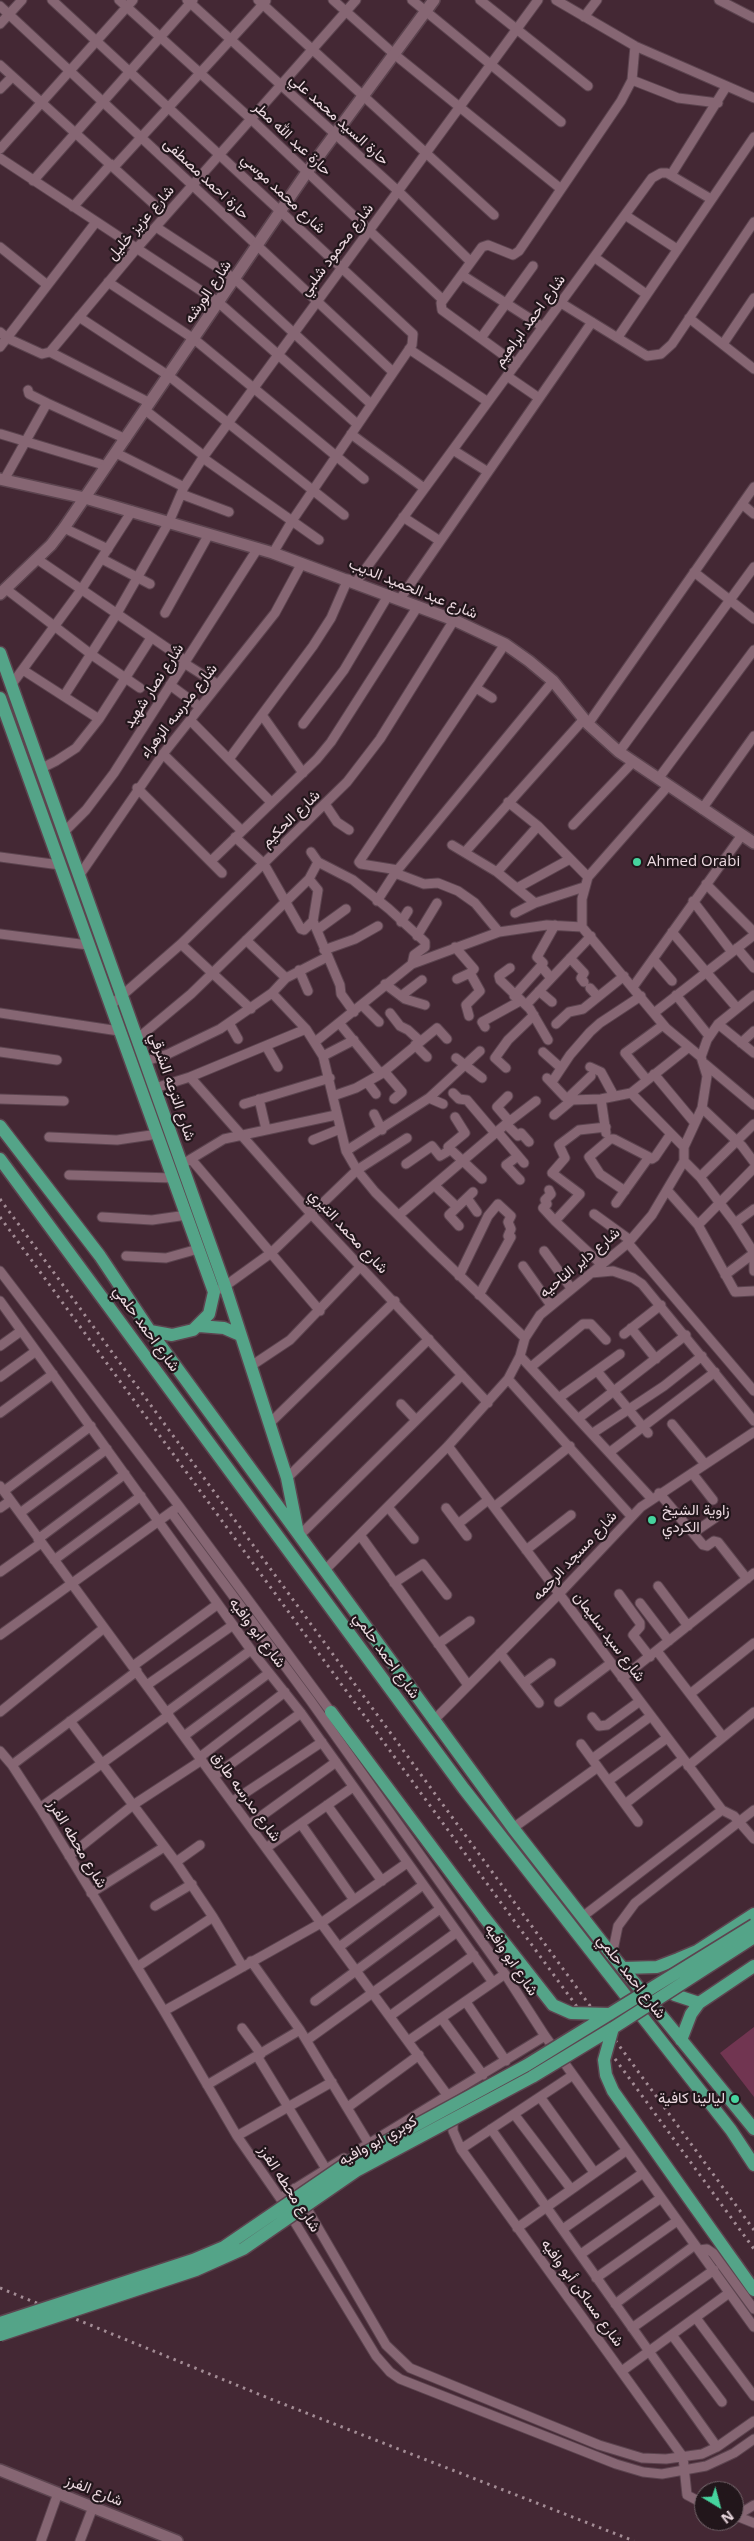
<!DOCTYPE html>
<html>
<head>
<meta charset="utf-8">
<style>
  body { margin:0 }
  #map { position:relative; width:754px; height:2541px; overflow:hidden; background:#442834; font-family:"Open Sans",sans-serif }
  canvas { display:block }
  .north { position:absolute; left:694px; top:2481px; width:50px; height:50px; box-sizing:border-box; background:#22161b; border:1px solid #73646a; border-radius:50%; rotate:143deg; font-size:14px; font-weight:700; line-height:20px; text-align:center; color:#ecd9e0 }
  .north::after { content:''; display:block; margin:auto; width:18px; height:22px; background:#46d49e; clip-path:polygon(50% 0,100% 100%,50% 72%,0 100%) }
</style>
</head>
<body>
<div id="map">
<canvas width="754" height="2541"></canvas>
<div class="north">N</div>
</div>
<script>
const g = document.querySelector('canvas').getContext('2d');
g.lineJoin = 'round';
function paint(path, color) { g.fillStyle = color; g.fill(path, 'evenodd'); }
const poly = rows => new Path2D(rows.map(r => 'M' + r).join(''));
function trace(path, color, width, dash) { g.strokeStyle = color; g.lineWidth = width; g.lineCap = dash ? 'butt' : 'round'; g.setLineDash(dash || []); g.stroke(path); }
function drawText(font, color, halo, rows, align = 'center') {
  g.font = font + ' "Open Sans",Vazirmatn,sans-serif'; g.lineWidth = 4.5; g.setLineDash([]); g.textBaseline = 'middle'; g.strokeStyle = halo; g.fillStyle = color; for (const [text, x, y, turn = 0] of rows) {
    g.save(); g.translate(x, y); g.rotate((+turn || 0) * Math.PI / 180); g.textAlign = isNaN(turn) ? turn : align; if (halo) g.strokeText(text, 0, 0); g.fillText(text, 0, 0); g.restore();
  }
}
const green = poly([
  [754,2027,754,2097,720,2053]
]);
const minor = poly([
  [52,0,413,334,412,345,292,521,273,553],
  [119,0,251,119,443,300],
  [187,0,398,191,471,262],
  [258,0,494,215],
  [333,0,394,54,561,189],
  [412,0,561,122],
  [480,0,588,86],
  [556,0,635,46,754,98],
  [719,0,754,18],
  [0,6,393,372],
  [584,17,597,0],
  [0,24,22,0],
  [0,65,166,215],
  [632,80,678,98,718,103],
  [0,89,12,77],
  [0,149,133,0],
  [0,158,218,302,357,424],
  [114,167,266,1],
  [671,175,726,87],
  [33,181,193,0],
  [73,207,111,164],
  [625,215,677,249],
  [156,227,235,279,371,404],
  [0,247,46,284],
  [594,257,646,294],
  [462,275,543,327],
  [108,282,194,339,364,479],
  [561,303,647,356,661,354,672,344,754,222],
  [79,317,169,376,344,515],
  [689,318,754,369],
  [0,332,7,338,42,354,50,352,137,248,356,0],
  [618,337,754,137],
  [481,338,533,266],
  [723,344,754,298],
  [0,347,96,222],
  [409,349,488,402],
  [50,352,150,403],
  [516,364,442,310,441,303,482,247,488,245,513,255,519,251,621,101,632,80,635,46],
  [507,376,539,398],
  [28,390,29,394,47,403,126,439],
  [145,410,204,456],
  [1,434,107,466],
  [351,434,424,488],
  [453,450,488,472],
  [116,453,184,487],
  [203,458,319,540],
  [4,480,47,403],
  [181,494,229,512],
  [742,504,754,514],
  [403,517,440,541],
  [64,528,108,549],
  [37,559,186,661],
  [102,559,150,584],
  [694,572,754,619],
  [356,582,652,178,661,173,667,173,711,199],
  [6,589,92,655,140,688],
  [400,599,592,322],
  [165,613,209,534],
  [184,663,217,684],
  [23,670,99,719],
  [12,684,81,590,132,511],
  [170,685,200,707],
  [476,688,492,698],
  [64,696,116,615,169,522,184,487,204,456,538,0],
  [262,715,303,773],
  [190,720,271,802],
  [303,724,344,670,389,594],
  [588,724,754,487],
  [619,752,754,567],
  [163,754,241,830],
  [229,759,313,646,331,618,348,579],
  [40,769,56,761,76,748,99,719,151,638],
  [658,779,754,650],
  [137,788,222,873],
  [508,802,538,826,588,877],
  [325,804,337,822,349,830],
  [702,809,754,736],
  [573,825,633,762],
  [64,832,86,810,114,773,258,548],
  [235,837,264,864,301,929,304,930,313,921],
  [452,845,497,872,535,903],
  [311,852,318,862,353,880,389,909,425,942,425,947,414,955,412,964],
  [465,852,584,719],
  [0,857,60,865],
  [211,861,317,759,331,742,418,606],
  [398,870,361,864,359,862,505,644],
  [497,872,538,826],
  [395,873,424,884,438,883,458,891,475,903,499,932],
  [79,876,163,754,275,613,302,563],
  [309,879,318,890,313,921,340,985,341,994,354,1012],
  [706,884,754,932],
  [517,888,570,859],
  [377,901,395,873,553,681],
  [693,901,732,952],
  [515,913,535,903,584,887],
  [401,922,408,911],
  [582,927,582,899,588,877,668,786],
  [317,930,346,909],
  [672,932,737,1008],
  [0,934,88,945],
  [417,936,437,903],
  [246,940,286,978],
  [181,944,251,1009],
  [455,947,474,969,470,973,480,991,466,1005,469,1016],
  [737,948,754,968],
  [324,950,355,939,378,926],
  [570,958,584,973,581,978,584,982],
  [653,959,672,981],
  [510,968,499,976,500,980,530,1009,548,1040],
  [299,970,308,991],
  [551,978,541,966,543,963,537,957,555,925],
  [457,979,470,973],
  [385,984,405,999,425,1005],
  [633,987,742,835],
  [590,988,598,997],
  [539,991,552,1002],
  [272,993,306,1029,323,1056,346,1151,357,1170,375,1192,434,1251,525,1338],
  [676,995,709,1036],
  [401,996,422,980],
  [514,996,541,966],
  [362,1005,379,1022],
  [526,1005,591,936],
  [110,1006,181,944,347,782,380,739,454,620],
  [0,1013,119,1031],
  [390,1013,400,1026,408,1030,420,1041],
  [654,1013,754,935],
  [229,1023,238,1039],
  [340,1024,381,1074],
  [556,1024,569,1012,583,1009,624,976],
  [718,1024,754,1053],
  [485,1027,482,1022,520,1001],
  [137,1039,191,994,309,879,318,862],
  [315,1042,412,964,499,932,547,925,582,927,666,1028,701,1057,707,1076,702,1108,684,1147,684,1161,652,1215,628,1243,540,1315,525,1338,520,1356,508,1379,448,1446,324,1571],
  [741,1043,754,1031],
  [415,1045,427,1057],
  [266,1046,278,1067],
  [0,1052,57,1060],
  [543,1052,561,1068],
  [323,1056,354,1040],
  [701,1057,707,1040,718,1024,754,995],
  [456,1058,482,1078],
  [146,1061,168,1054,220,1029,272,993,286,978,327,957],
  [705,1064,754,1105],
  [590,1067,601,1072,614,1096],
  [506,1068,495,1058,508,1040,534,1015],
  [384,1071,402,1092,394,1099],
  [654,1074,694,1122],
  [190,1077,312,1215,488,1403],
  [547,1078,565,1097,572,1100,601,1099,631,1093,689,1047],
  [554,1079,570,1055,590,1032,600,1023,641,996],
  [647,1080,625,1053,663,1025],
  [367,1082,376,1094],
  [155,1088,190,1077,306,1029],
  [453,1093,459,1099,467,1100,495,1133],
  [631,1093,684,1147],
  [333,1096,356,1088,381,1074,437,1028,447,1039],
  [508,1096,497,1107,509,1121],
  [429,1098,443,1104],
  [568,1098,591,1076],
  [0,1099,64,1101],
  [259,1099,266,1129],
  [601,1099,606,1133],
  [244,1104,330,1078],
  [702,1108,742,1146,754,1162],
  [374,1114,382,1130],
  [554,1115,572,1100],
  [455,1117,465,1133,448,1147,482,1179],
  [506,1124,518,1136,521,1133,529,1142],
  [497,1131,524,1163],
  [49,1137,117,1140,158,1134],
  [313,1140,340,1129],
  [346,1151,429,1098,480,1051],
  [518,1156,506,1165,520,1180],
  [191,1159,320,1311],
  [684,1161,700,1177,735,1223,754,1253,754,1271],
  [186,1162,224,1139,336,1115],
  [406,1164,432,1146,440,1156,450,1150],
  [69,1175,173,1178],
  [700,1177,754,1124],
  [435,1186,457,1207],
  [549,1190,551,1194,545,1200,547,1204,543,1208,555,1221],
  [667,1190,698,1225,735,1292,754,1291],
  [625,1191,600,1174,589,1157,610,1139,614,1139,649,1157],
  [467,1198,477,1212],
  [616,1203,649,1157,652,1159,655,1157,670,1135],
  [594,1214,630,1240],
  [399,1215,506,1124,536,1101],
  [102,1217,152,1220,187,1215],
  [735,1223,754,1209],
  [698,1225,754,1168],
  [459,1226,449,1215,473,1192],
  [628,1243,754,1391],
  [544,1251,571,1288],
  [126,1256,166,1258,198,1249],
  [602,1265,555,1221,580,1194,552,1173,565,1158,559,1145,579,1130,606,1127],
  [523,1266,550,1304],
  [0,1271,179,1506,331,1712],
  [591,1273,613,1271,633,1278,642,1284,754,1421],
  [725,1275,754,1253],
  [459,1276,488,1216,498,1204,511,1216,508,1222,511,1229,508,1236,511,1237,479,1295],
  [221,1289,271,1253,357,1170,407,1138],
  [0,1301,251,1650,301,1713,492,1981],
  [631,1328,656,1359],
  [624,1334,661,1305],
  [0,1346,21,1331],
  [520,1356,651,1498],
  [251,1366,290,1340,360,1267],
  [531,1367,583,1324,591,1324,606,1340],
  [597,1371,648,1433],
  [0,1377,36,1351],
  [508,1379,631,1516],
  [560,1397,620,1354],
  [401,1404,416,1420],
  [0,1413,53,1374],
  [579,1418,686,1335],
  [270,1423,395,1301],
  [672,1424,705,1464],
  [593,1433,664,1386,702,1356],
  [448,1446,722,1810,734,1816,754,1839],
  [610,1452,715,1372],
  [692,1473,713,1500],
  [287,1478,429,1339],
  [0,1486,448,2096,453,2112,453,2131,461,2149,683,2457,687,2495,704,2504],
  [4,1491,91,1426],
  [659,1493,703,1545,707,1546,714,1541,718,1542,747,1579],
  [388,1507,414,1539],
  [494,1507,570,1446],
  [0,1508,10,1501],
  [446,1508,467,1536],
  [171,1512,310,1700,505,1974,545,2036,754,2327],
  [20,1513,107,1449],
  [458,1524,488,1500],
  [693,1533,715,1518],
  [360,1535,468,1685],
  [299,1536,462,1375],
  [38,1539,125,1474],
  [526,1550,571,1515],
  [54,1560,141,1496],
  [0,1572,41,1543],
  [394,1583,423,1564,447,1595],
  [658,1586,688,1626],
  [619,1594,640,1623,640,1627,633,1635,650,1657],
  [640,1603,669,1641],
  [0,1635,174,1510],
  [438,1644,470,1621],
  [657,1651,723,1737],
  [500,1653,539,1703],
  [133,1666,218,1604],
  [622,1678,754,1573],
  [524,1683,551,1663],
  [147,1685,233,1625],
  [690,1694,754,1643],
  [559,1702,611,1663],
  [0,1712,104,1628],
  [167,1712,251,1650],
  [592,1717,599,1726,607,1725,640,1701],
  [70,1721,176,1862,213,1917,243,1967],
  [433,1721,559,1594,641,1507,754,1432],
  [184,1736,269,1673],
  [581,1744,638,1822],
  [0,1751,12,1765,40,1808,164,2011,237,2136,280,2198,376,2356,390,2372,400,2379,616,2464,643,2472,662,2474,706,2466,734,2453,754,2439],
  [200,1757,285,1692],
  [592,1759,651,1716],
  [12,1765,137,1671],
  [688,1766,754,1712],
  [214,1776,301,1713],
  [608,1781,667,1738],
  [233,1801,322,1742],
  [625,1804,683,1759],
  [327,1805,382,1881],
  [40,1808,169,1715],
  [301,1824,354,1900],
  [249,1825,336,1762],
  [513,1828,598,1767],
  [266,1848,353,1787],
  [69,1856,133,1805,202,1760],
  [176,1862,200,1845],
  [91,1893,164,1847],
  [155,1906,192,1884],
  [582,1917,722,1810],
  [339,1947,423,1885],
  [612,1955,618,1926,635,1903,754,1810],
  [251,1961,300,2030,369,2144],
  [137,1967,213,1917],
  [315,2001,440,1909],
  [466,2002,506,2061],
  [164,2011,321,1923,407,1863],
  [390,2016,474,1955],
  [442,2019,483,2075],
  [242,2028,261,2054],
  [307,2040,457,1932],
  [408,2041,505,1974],
  [257,2056,326,2169],
  [207,2085,300,2030],
  [540,2097,594,2172],
  [348,2107,419,2055],
  [514,2114,571,2189],
  [491,2129,717,2447],
  [237,2136,332,2082],
  [360,2149,545,2036],
  [461,2149,573,2075],
  [295,2188,386,2345,410,2368,599,2445,642,2458,666,2459,702,2454,717,2447,754,2421],
  [280,2198,344,2158],
  [517,2228,627,2150],
  [563,2229,643,2173],
  [699,2250,707,2249,713,2253,754,2309],
  [581,2254,661,2198],
  [596,2278,677,2221],
  [615,2304,695,2245],
  [696,2318,754,2396],
  [632,2328,714,2270],
  [672,2335,722,2402],
  [622,2371,729,2293],
  [734,2515,754,2523],
  [736,2516,754,2505],
  [41,2541,58,2493],
  [80,2541,93,2507]
]);
const tertiary = poly([
  [0,479,85,498,273,553,454,620,505,644,529,661,553,681,588,724,619,752,754,843],
  [0,594,51,545,64,528,307,172,434,0],
  [0,2470,177,2541]
]);
const primary = poly([
  [0,653,225,1286,287,1478,298,1533],
  [0,698,214,1292,209,1314,193,1330,172,1335,150,1331],
  [0,1126,100,1256,150,1331,513,1828,612,1955,754,2129],
  [0,1159,464,1789,731,2130,754,2165],
  [199,1326,224,1328,240,1335],
  [331,1712,484,1917],
  [623,1968,657,1967,678,1959,697,1951,754,1914],
  [664,1985,675,1995,699,2003],
  [681,2040,691,2014,699,2003,754,1966],
  [695,2207,754,2290]
]);
const rail = poly([
  [0,1199,754,2230],
  [0,1217,754,2249],
  [0,2288,273,2400,634,2541]
]);
const primaryBridge = poly([
  [484,1917,553,2005,571,2013,610,2014],
  [613,2028,604,2060,606,2075,613,2091,695,2207],
  [0,2323,193,2260,224,2247,350,2161,527,2065,754,1925],
  [0,2335,196,2270,243,2249,356,2171,532,2077,613,2028,754,1937]
]);
const markers = [
  [637,862,5,"#46d49e"],
  [652,1520,5,"#46d49e"],
  [735,2099,5,"#46d49e"]
];
const streetNames = [
  ["حارة السيد محمد علي",339,120,42],
  ["حارة عبد الله مطر",292,139,43],
  ["حارة احمد مصطفى",206,179,43],
  ["شارع محمد موسي",283,194,43],
  ["شارع عزيز خليل",141,223,-49],
  ["شارع محمود شلبي",337,250,-53],
  ["شارع الورشه",208,292,-56],
  ["شارع احمد ابراهيم",530,321,-54],
  ["شارع عبد الحميد الديب",413,589,22],
  ["شارع نصار شهيد",154,686,-57],
  ["شارع مدرسه الزهراء",179,711,-52],
  ["شارع الحكيم",291,819,-44],
  ["شارع الترعه الشرقي",172,1087,71],
  ["شارع محمد التيري",348,1232,47],
  ["شارع داير الناحيه",580,1263,-40],
  ["شارع احمد حلمي",146,1329,54],
  ["شارع مسجد الرحمه",575,1556,-47],
  ["شارع ابو وافيه",257,1633,53],
  ["شارع سيد سليمان",609,1637,53],
  ["شارع احمد حلمي",386,1656,54],
  ["شارع مدرسه طارق",246,1797,54],
  ["شارع محطه الفرز",77,1844,59],
  ["شارع ابو وافيه",511,1960,56],
  ["شارع احمد حلمي",631,1977,52],
  ["كوبري ابو وافيه",378,2141,-29],
  ["شارع محطه الفرز",289,2189,57],
  ["شارع مساكن أبو وافيه",582,2293,54],
  ["شارع الفرز",94,2491,22]
];
const poiNames = [
  ["Ahmed Orabi",647,862],
  ["زاوية الشيخ",662,1511],
  ["الكردي",662,1528],
  ["ليالينا كافية",725,2099,"right"]
];
paint(green, '#713551');
trace(minor, '#5c444f', 11);
trace(tertiary, '#5c444f', 14);
trace(primary, '#5c444f', 15);
trace(minor, '#866673', 9);
trace(tertiary, '#866673', 11);
trace(primary, '#54a488', 12);
trace(rail, '#a38c95', 3, [2.5, 5]);
trace(primaryBridge, '#5c444f', 15, []);
trace(primaryBridge, '#54a488', 12);
for (const [x, y, r, color] of markers) { const dot = new Path2D(); dot.arc(x, y, r, 0, 2 * Math.PI); g.fillStyle = color; g.fill(dot); trace(dot, '#22161b', 2); }
drawText('15px', '#ecd9e0', '#22161b', streetNames);
drawText('15px', '#ecd9e0', '#22161b', poiNames, 'left');
</script>
</body>
</html>
